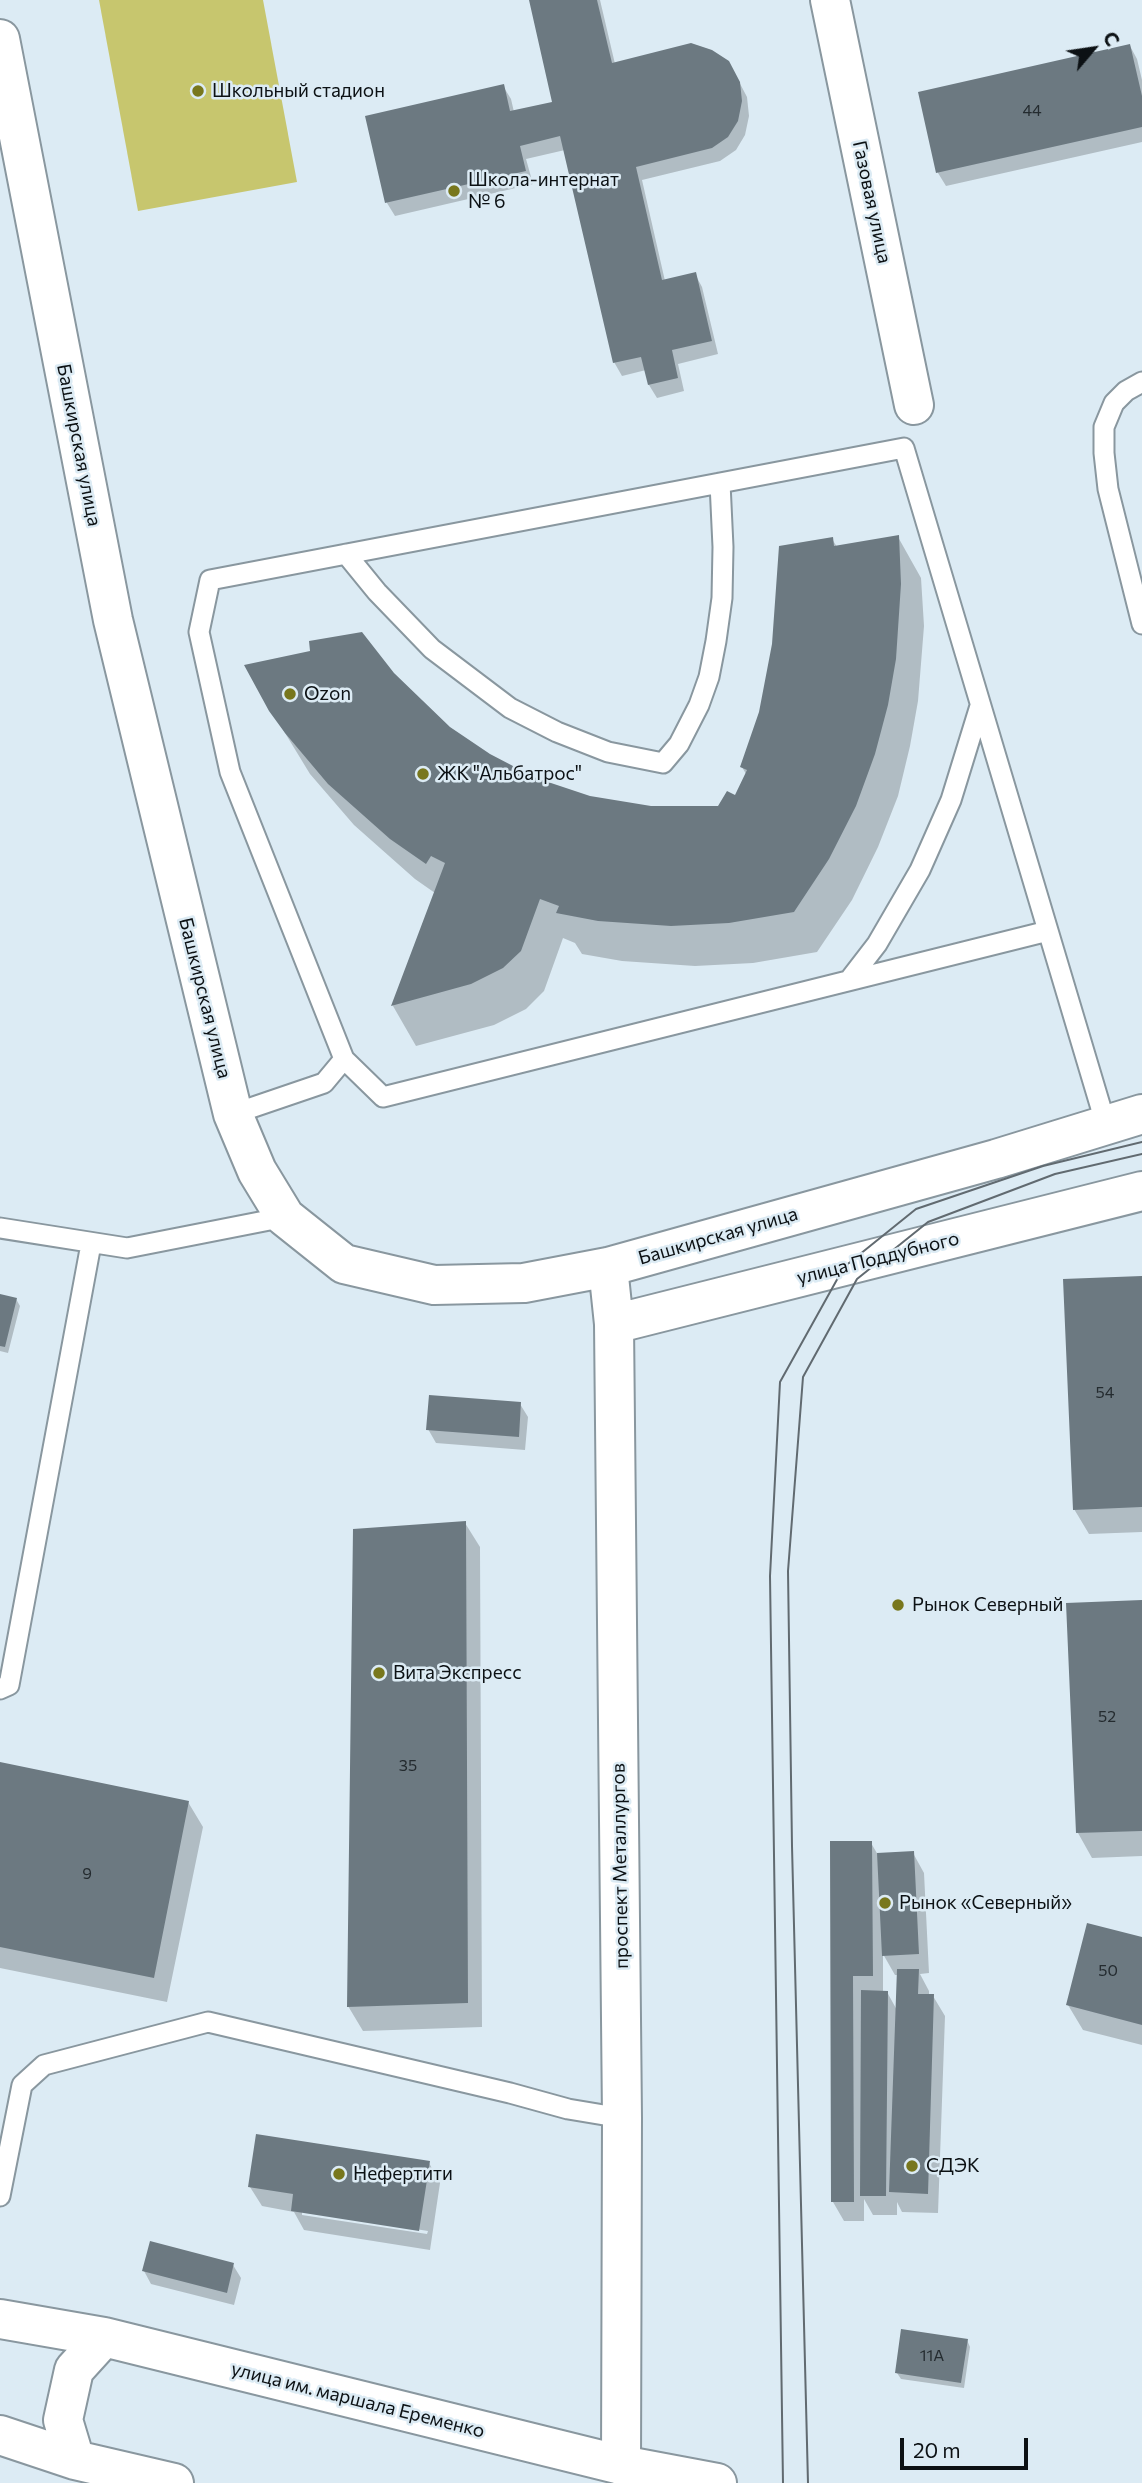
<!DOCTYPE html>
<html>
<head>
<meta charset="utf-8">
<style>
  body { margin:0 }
  #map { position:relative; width:1142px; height:2483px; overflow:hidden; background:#dcebf4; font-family:Commissioner,sans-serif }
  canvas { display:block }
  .north { position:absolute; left:1058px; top:14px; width:70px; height:70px; -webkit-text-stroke:5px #dcebf4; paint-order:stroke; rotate:61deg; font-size:19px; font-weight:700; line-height:28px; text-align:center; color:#0c1114 }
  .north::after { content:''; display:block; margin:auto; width:24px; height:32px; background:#0c1114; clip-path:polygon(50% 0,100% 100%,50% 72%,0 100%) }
  .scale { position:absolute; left:900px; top:2438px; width:128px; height:32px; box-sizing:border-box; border:4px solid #0c1114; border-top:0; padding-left:9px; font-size:21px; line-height:24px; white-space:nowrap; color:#0c1114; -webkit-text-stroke:5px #dcebf4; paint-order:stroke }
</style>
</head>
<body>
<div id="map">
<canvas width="1142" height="2483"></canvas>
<div class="north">С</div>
<div class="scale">20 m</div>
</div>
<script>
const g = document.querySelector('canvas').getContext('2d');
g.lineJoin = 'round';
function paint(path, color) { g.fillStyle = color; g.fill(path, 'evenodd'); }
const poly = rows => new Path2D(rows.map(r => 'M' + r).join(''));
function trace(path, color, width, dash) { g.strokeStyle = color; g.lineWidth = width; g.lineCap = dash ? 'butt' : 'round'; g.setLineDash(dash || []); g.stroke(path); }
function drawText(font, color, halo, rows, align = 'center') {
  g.font = font + ' Commissioner,sans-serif'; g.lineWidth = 5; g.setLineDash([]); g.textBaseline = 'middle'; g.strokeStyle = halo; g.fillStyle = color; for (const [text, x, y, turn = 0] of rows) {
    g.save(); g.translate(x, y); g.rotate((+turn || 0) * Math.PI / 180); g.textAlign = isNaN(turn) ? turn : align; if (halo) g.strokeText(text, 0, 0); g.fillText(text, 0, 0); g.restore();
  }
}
const green = poly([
  [99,0,263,0,297,182,138,211]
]);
const shadow = poly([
  [530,0,600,0,615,64,736,76,747,97,749,116,745,135,736,150,720,161,642,180,665,281,695,274,702,287,718,354,678,364,684,391,657,398,649,385,646,370,622,376,614,362,565,150,526,159,533,184,395,216,387,203,367,117,503,86,511,99,514,112,554,103],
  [1130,46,1137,59,1142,80,1142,142,946,186,938,173,920,93],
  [898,537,921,578,924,626,918,701,910,746,898,796,878,847,852,900,817,952,753,963,695,966,622,961,582,954,575,943,563,938,544,991,526,1009,494,1025,416,1046,393,1006,435,893,415,879,354,825,310,774,271,710,392,674,449,728,489,755,535,779,589,797,651,808,719,808,736,797,746,774,742,767,832,539,837,547],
  [1142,1278,1142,1532,1089,1534,1074,1509],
  [0,1296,16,1299,20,1306,8,1353,0,1351],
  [520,1404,528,1417,525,1450,436,1443,428,1429],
  [465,1523,480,1547,482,2027,363,2031,348,2006],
  [1142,1601,1142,1856,1092,1858,1078,1833],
  [0,1764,188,1802,203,1827,167,2002,0,1968],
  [831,1842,871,1843,878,1855,913,1853,924,1873,929,1973,920,1974,929,1991,929,1996,933,1996,945,2016,938,2213,902,2212,897,2202,897,2215,873,2215,864,2199,864,2221,844,2221,833,2202],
  [883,1954,895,1975,899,1975,898,2012,887,1992,883,1992],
  [1142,1939,1142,2045,1083,2030,1068,2005],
  [429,2163,440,2183,430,2250,304,2230,294,2212,262,2206,250,2187],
  [302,2211,428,2231,427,2234,302,2215],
  [233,2265,241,2278,234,2305,151,2284,144,2271],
  [967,2340,970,2347,964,2388,901,2379,897,2373]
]);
const building = poly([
  [529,0,597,0,612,63,691,43,712,50,729,61,740,82,742,101,738,121,728,137,712,148,636,167,662,280,696,272,712,341,672,350,678,378,648,385,641,357,613,363,560,136,520,146,526,171,385,203,365,116,504,84,510,111,552,102],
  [1130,44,1142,96,1142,127,936,173,918,92],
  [899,535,901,584,896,659,888,705,875,754,856,806,829,859,794,912,729,923,671,926,598,921,556,913,559,906,540,899,521,951,503,968,471,984,391,1006,445,863,431,856,426,864,390,839,328,784,285,733,269,711,244,665,310,651,309,641,362,632,394,673,450,727,490,754,536,778,590,796,651,806,718,806,727,791,735,795,747,770,740,767,759,712,772,644,779,546,833,537,834,546],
  [1142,1276,1142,1507,1073,1510,1063,1279],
  [0,1294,17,1298,5,1347,0,1346],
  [429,1395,521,1402,519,1437,426,1430],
  [466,1521,468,2003,347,2007,353,1529],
  [1142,1600,1142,1831,1076,1833,1066,1603],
  [0,1762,189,1801,154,1978,0,1947],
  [830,1841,872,1841,873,1976,853,1976,854,2202,831,2202],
  [914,1851,919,1954,882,1956,877,1853],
  [1087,1923,1142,1937,1142,2025,1066,2005],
  [897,1969,919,1969,918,1994,934,1994,928,2194,889,2192],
  [861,1990,888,1991,886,2196,860,2196],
  [256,2134,430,2161,419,2231,291,2211,293,2194,248,2187],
  [150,2241,234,2263,227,2293,142,2271],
  [901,2329,968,2339,961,2383,895,2373]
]);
const lane = poly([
  [1142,382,1126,391,1114,403,1104,427,1104,453,1108,489,1142,624],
  [346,554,377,592,432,649,510,708,557,732,608,752,663,763,679,744,699,705,709,677,716,641,722,598,723,547,720,483],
  [1048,931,383,1097,344,1059,230,772,199,632,210,580,904,448,1106,1125],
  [850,979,877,944,920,870,951,800,980,706],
  [233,1114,324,1083,344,1059],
  [0,1228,127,1248,285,1217],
  [0,1689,9,1685,91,1244],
  [0,2196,22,2085,44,2065,208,2022,510,2093,568,2109,622,2118]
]);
const street = poly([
  [830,0,914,405],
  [0,39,113,620,233,1114,257,1171,285,1217,344,1264,434,1285,524,1283,608,1267,996,1159,1142,1114],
  [608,1267,614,1324,622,2118,621,2465],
  [614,1324,1142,1191]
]);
const highway = poly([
  [0,2319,104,2337,621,2465,717,2483],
  [0,2435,75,2460,174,2483],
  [75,2460,63,2420,74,2370,104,2337]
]);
const tram = poly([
  [783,2483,770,1576,780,1382,844,1267,916,1209,1043,1166,1142,1142],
  [808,2483,792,1846,788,1571,803,1377,857,1279,928,1222,1055,1174,1142,1154]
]);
const markers = [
  [198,91,7,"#78771d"],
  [454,191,7,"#78771d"],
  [290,694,7,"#78771d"],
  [423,774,7,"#78771d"],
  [898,1605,7,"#78771d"],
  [379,1673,7,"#78771d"],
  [885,1903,7,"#78771d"],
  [912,2166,7,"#78771d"],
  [339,2174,7,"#78771d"]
];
const numberNames = [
  ["44",1032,111],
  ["54",1105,1393],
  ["52",1107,1717],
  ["35",408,1766],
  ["9",87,1874],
  ["50",1108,1971],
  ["11А",932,2356]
];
const poiNames = [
  ["Школьный стадион",212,91],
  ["Школа-интернат",468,180],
  ["№ 6",468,202],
  ["Ozon",304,694],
  ["ЖК \"Альбатрос\"",437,774],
  ["Рынок Северный",912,1605],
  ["Вита Экспресс",393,1673],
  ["Рынок «Северный»",899,1903],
  ["СДЭК",926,2166],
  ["Нефертити",353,2174]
];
const streetNames = [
  ["Газовая улица",872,202,78],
  ["Башкирская улица",79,445,79],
  ["Башкирская улица",205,998,76],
  ["Башкирская улица",718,1236,-16],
  ["улица Поддубного",878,1258,-14],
  ["проспект Металлургов",620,1866,-91],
  ["улица им. маршала Еременко",358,2400,14]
];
paint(green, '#c7c66e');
paint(shadow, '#0003');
paint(building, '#6c7981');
trace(lane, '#89979f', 23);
trace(street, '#89979f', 42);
trace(highway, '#89979f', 42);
trace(lane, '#fff', 19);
trace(street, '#fff', 38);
trace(highway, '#fff', 38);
trace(tram, '#616a70', 2);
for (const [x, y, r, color] of markers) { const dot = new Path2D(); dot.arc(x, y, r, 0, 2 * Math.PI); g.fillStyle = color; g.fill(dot); trace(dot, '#dcebf4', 2.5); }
drawText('16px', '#242b2f', null, numberNames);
drawText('19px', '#0c1114', '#dcebf4', poiNames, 'left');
drawText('19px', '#0c1114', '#dcebf4', streetNames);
</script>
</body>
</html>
